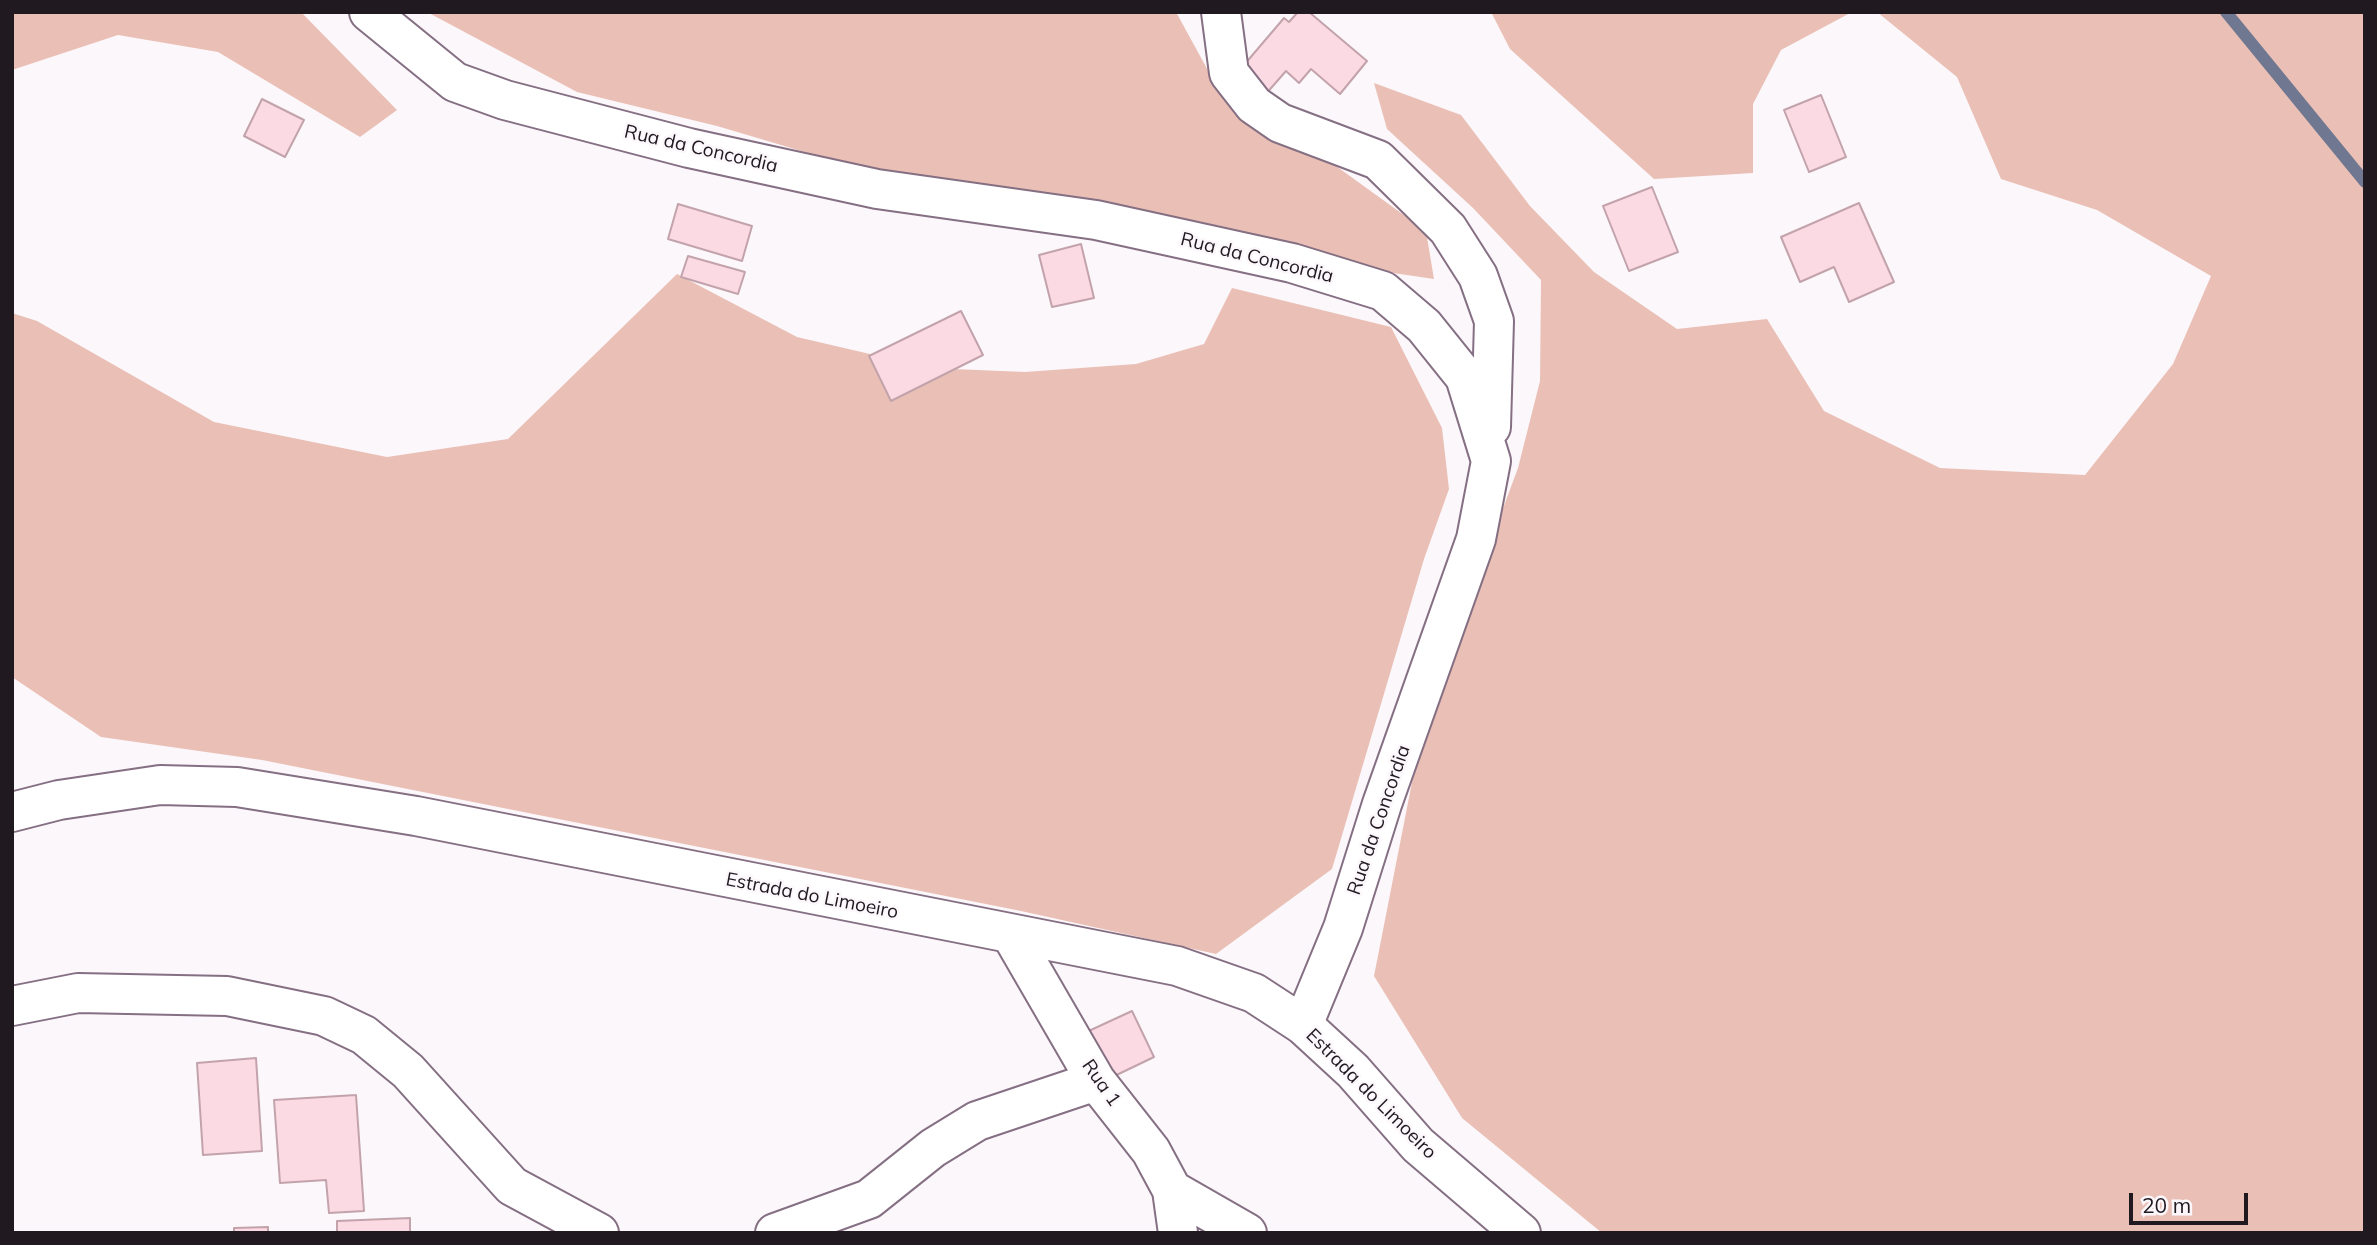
<!DOCTYPE html>
<html>
<head>
<meta charset="utf-8">
<style>
  body { margin:0 }
  #map { position:relative; width:2377px; height:1245px; overflow:hidden; background:#fcf7fb; font-family:Mulish,sans-serif }
  canvas { display:block }
  .frame { position:absolute; inset:0; border:14px solid #211920; pointer-events:none }
  .scale { position:absolute; left:2129px; top:1193px; width:119px; height:32px; box-sizing:border-box; border:4px solid #211920; border-top:0; padding-left:9px; font-size:21px; line-height:24px; white-space:nowrap; color:#211920; -webkit-text-stroke:5px #fcf7fb; paint-order:stroke }
</style>
</head>
<body>
<div id="map">
<canvas width="2377" height="1245"></canvas>
<div class="frame"></div>
<div class="scale">20 m</div>
</div>
<script>
const g = document.querySelector('canvas').getContext('2d');
g.lineJoin = 'round';
function paint(path, color) { g.fillStyle = color; g.fill(path, 'evenodd'); }
const poly = rows => new Path2D(rows.map(r => 'M' + r).join(''));
function trace(path, color, width, dash) { g.strokeStyle = color; g.lineWidth = width; g.lineCap = dash ? 'butt' : 'round'; g.setLineDash(dash || []); g.stroke(path); }
function drawText(font, color, halo, rows, align = 'center') {
  g.font = font + ' Mulish,sans-serif'; g.lineWidth = 5; g.setLineDash([]); g.textBaseline = 'middle'; g.strokeStyle = halo; g.fillStyle = color; for (const [text, x, y, turn = 0] of rows) {
    g.save(); g.translate(x, y); g.rotate((+turn || 0) * Math.PI / 180); g.textAlign = isNaN(turn) ? turn : align; if (halo) g.strokeText(text, 0, 0); g.fillText(text, 0, 0); g.restore();
  }
}
const green = poly([
  [12,12,301,12,397,110,360,137,218,52,118,35,12,70],
  [427,12,1176,12,1222,96,1336,166,1426,231,1434,279,1305,260,872,172,717,126,577,92],
  [1491,12,1852,12,1781,50,1753,104,1753,173,1654,179,1510,49],
  [1877,12,2365,12,2365,1233,1602,1233,1462,1118,1374,976,1424,721,1518,468,1540,381,1541,280,1473,208,1387,129,1374,83,1461,115,1530,206,1594,272,1677,329,1767,319,1824,411,1940,468,2085,475,2173,364,2211,276,2097,210,2001,179,1957,77],
  [677,274,797,337,930,368,1025,372,1136,364,1204,344,1232,288,1391,327,1442,428,1449,489,1424,559,1332,869,1216,954,1021,911,262,760,101,737,12,677,12,313,37,321,214,422,387,457,508,439]
]);
const stream = poly([
  [2226,12,2365,182]
]);
const building = poly([
  [1298,12,1309,12,1367,61,1340,94,1311,69,1299,83,1286,71,1265,95,1238,72,1284,18,1289,22,1298,12],
  [1821,95,1846,157,1809,172,1784,110,1821,95],
  [262,99,304,120,285,157,244,136,262,99],
  [1652,187,1678,252,1629,271,1603,206,1652,187],
  [1859,203,1894,282,1849,302,1834,267,1800,282,1781,237,1859,203],
  [678,204,752,226,742,261,668,239,678,204],
  [1081,244,1094,298,1052,307,1039,255,1081,244],
  [688,256,745,272,738,294,681,277,688,256],
  [961,311,983,355,891,401,869,356,961,311],
  [1132,1011,1154,1057,1102,1082,1080,1035,1132,1011],
  [256,1058,262,1151,203,1155,197,1063,256,1058],
  [356,1095,364,1211,329,1213,326,1180,280,1183,274,1100,356,1095],
  [410,1218,410,1233,337,1233,337,1221,410,1218],
  [268,1227,268,1233,234,1233,234,1228,268,1227]
]);
const street = poly([
  [369,12,455,82,505,100,689,148,877,189,1096,220,1292,263,1383,291,1424,326,1465,377,1491,461,1476,539,1382,804,1343,928,1303,1025],
  [1221,12,1229,73,1254,105,1280,123,1378,160,1448,229,1478,276,1494,321,1491,427],
  [1012,936,1096,1081,1151,1151,1172,1190,1178,1233],
  [12,1006,78,993,227,996,324,1016,364,1035,408,1071,512,1186,599,1233],
  [1172,1190,1247,1233],
  [775,1233,869,1199,933,1148,977,1121,1096,1081]
]);
const secondary = poly([
  [12,812,59,800,160,785,237,787,416,816,1177,966,1254,993,1303,1025,1353,1071,1418,1145,1521,1233]
]);
const streetNames = [
  ["Rua da Concordia",701,149,13],
  ["Rua da Concordia",1257,258,14],
  ["Rua da Concordia",1379,820,-71],
  ["Estrada do Limoeiro",812,896,11],
  ["Rua 1",1101,1083,55],
  ["Estrada do Limoeiro",1371,1094,45]
];
paint(green, '#eac0b6');
trace(stream, '#6f7890', 12);
paint(building, '#fcdae3');
trace(building, '#c3a3ab', 2);
trace(street, '#856f83', 42);
trace(secondary, '#856f83', 42);
trace(street, '#fff', 38);
trace(secondary, '#fff', 38);
drawText('19px', '#211920', '#fcf7fb', streetNames);
</script>
</body>
</html>
